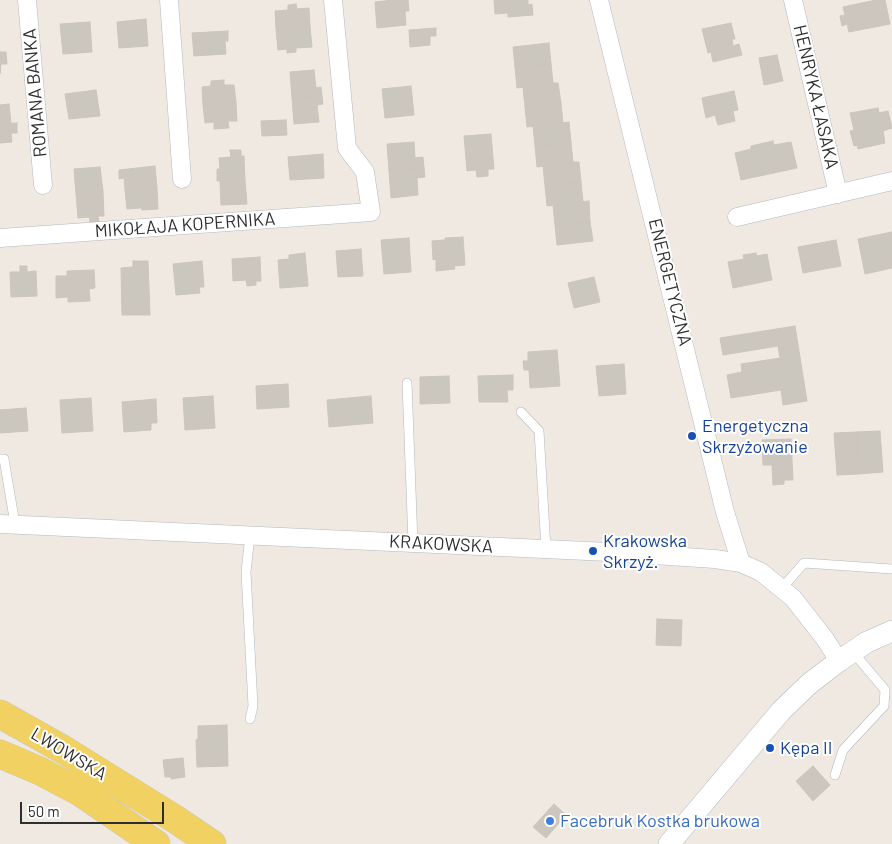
<!DOCTYPE html>
<html>
<head>
<meta charset="utf-8">
<style>
  body { margin:0 }
  #map { position:relative; width:892px; height:844px; overflow:hidden; background:#efe9e1; font-family:Barlow,sans-serif }
  canvas { display:block }
  .scale { position:absolute; left:20px; top:802px; width:144px; height:22px; box-sizing:border-box; border:2px solid #2e2e2e; border-top:0; padding-left:6px; font-size:15px; line-height:18px; white-space:nowrap; color:#2e2e2e; -webkit-text-stroke:4px #fff; paint-order:stroke }
</style>
</head>
<body>
<div id="map">
<canvas width="892" height="844"></canvas>
<div class="scale">50 m</div>
</div>
<script>
const g = document.querySelector('canvas').getContext('2d');
g.lineJoin = 'round';
function paint(path, color) { g.fillStyle = color; g.fill(path, 'evenodd'); }
const poly = rows => new Path2D(rows.map(r => 'M' + r).join(''));
function trace(path, color, width, dash) { g.strokeStyle = color; g.lineWidth = width; g.lineCap = dash ? 'butt' : 'round'; g.setLineDash(dash || []); g.stroke(path); }
function drawText(font, color, halo, rows, align = 'center') {
  g.font = font + ' Barlow,sans-serif'; g.lineWidth = 4; g.setLineDash([]); g.textBaseline = 'middle'; g.strokeStyle = halo; g.fillStyle = color; for (const [text, x, y, turn = 0] of rows) {
    g.save(); g.translate(x, y); g.rotate((+turn || 0) * Math.PI / 180); g.textAlign = isNaN(turn) ? turn : align; if (halo) g.strokeText(text, 0, 0); g.fillText(text, 0, 0); g.restore();
  }
}
const building = poly([
  [394,0,408,0,409,11,405,11,406,25,377,28,375,2,394,0],
  [494,0,528,0,528,5,532,4,533,15,508,17,508,13,495,14,494,0],
  [876,0,885,0,890,24,849,32,847,24,842,26,840,16,845,15,843,7,876,0],
  [296,4,297,9,309,8,310,26,276,29,275,11,288,10,288,5,296,4],
  [146,19,148,46,119,48,117,22,146,19],
  [90,22,92,52,63,54,60,24,90,22],
  [731,23,735,39,732,39,733,46,739,44,742,55,713,62,711,52,708,53,702,29,731,23],
  [310,26,312,47,296,48,296,52,287,53,287,49,278,50,276,29,310,26],
  [436,28,436,36,430,36,430,45,410,47,409,30,436,28],
  [228,31,228,41,225,41,226,54,194,56,192,33,228,31],
  [549,43,551,64,515,67,513,47,549,43],
  [0,52,6,52,7,64,1,64,0,74,0,52],
  [777,55,783,81,764,85,759,58,777,55],
  [551,64,553,83,517,88,515,67,551,64],
  [314,70,316,88,321,87,322,96,292,98,290,72,314,70],
  [224,80,224,85,234,85,236,102,203,105,202,87,211,86,211,81,224,80],
  [553,83,558,83,561,103,525,107,523,87,553,83],
  [411,86,414,115,385,118,382,89,411,86],
  [96,90,100,116,69,119,65,94,96,90],
  [734,91,738,110,733,111,735,121,718,125,715,115,706,118,702,98,734,91],
  [322,96,323,104,317,105,319,122,294,124,292,98,322,96],
  [236,102,237,121,228,121,229,128,214,129,214,122,205,123,203,105,236,102],
  [561,103,563,123,527,127,525,107,561,103],
  [9,104,11,123,0,124,0,105,9,104],
  [878,108,879,113,888,111,892,128,883,131,885,143,858,149,857,145,854,146,850,131,854,130,850,113,878,108],
  [286,120,287,135,262,136,261,121,286,120],
  [569,122,571,143,535,146,533,126,569,122],
  [17,123,17,133,11,133,12,142,0,143,0,124,17,123],
  [491,134,494,169,488,169,488,176,477,177,476,170,467,171,464,136,491,134],
  [773,141,774,145,791,142,797,168,741,180,735,153,751,149,751,146,773,141],
  [414,142,415,158,423,157,424,168,389,171,387,144,414,142],
  [571,143,573,162,537,167,535,146,571,143],
  [230,150,241,150,241,156,244,156,245,180,217,181,217,169,220,169,219,158,231,157,230,150],
  [323,154,324,178,290,180,288,157,323,154],
  [573,162,579,162,581,182,545,186,543,166,573,162],
  [155,166,157,188,125,190,124,178,119,179,119,170,155,166],
  [100,167,103,191,76,194,74,169,100,167],
  [424,168,425,177,417,178,418,195,391,198,389,171,424,168],
  [245,180,247,204,221,205,220,181,245,180],
  [581,182,583,202,547,206,545,186,581,182],
  [157,188,158,209,142,210,141,208,127,209,125,190,157,188],
  [103,191,104,216,98,216,99,222,90,222,89,217,78,218,76,194,103,191],
  [589,201,590,222,555,225,553,205,589,201],
  [590,222,593,241,557,245,555,225,590,222],
  [892,232,892,268,865,274,858,239,892,232],
  [463,237,465,265,454,266,455,269,436,271,436,259,433,260,432,241,445,240,445,238,463,237],
  [409,238,411,272,384,274,381,240,409,238],
  [836,240,841,266,803,273,798,247,836,240],
  [361,249,363,276,338,277,336,251,361,249],
  [305,253,308,286,280,288,278,260,289,259,289,255,305,253],
  [756,253,757,256,767,254,772,280,733,288,728,262,744,259,743,255,756,253],
  [260,257,261,281,256,281,256,285,247,286,246,280,233,281,232,259,260,257],
  [133,261,148,261,150,315,122,315,121,268,133,267,133,261],
  [202,261,204,287,199,287,200,293,176,295,173,264,202,261],
  [20,266,27,266,27,272,36,271,37,296,11,297,10,272,20,272,20,266],
  [94,270,95,288,89,289,90,301,68,302,68,297,56,298,56,276,67,276,67,271,94,270],
  [594,277,600,302,574,308,568,283,594,277],
  [795,326,807,401,783,405,781,390,731,398,727,375,742,372,741,364,780,358,778,346,723,355,720,338,795,326],
  [557,350,560,386,530,388,529,370,524,370,523,361,528,361,528,352,557,350],
  [624,364,626,394,599,396,596,366,624,364],
  [513,375,513,390,507,390,508,402,479,402,478,376,513,375],
  [449,376,450,403,420,404,420,377,449,376],
  [288,384,289,407,257,409,256,386,288,384],
  [213,396,215,428,185,430,183,398,213,396],
  [371,396,373,423,329,427,327,400,371,396],
  [91,398,93,431,62,433,60,400,91,398],
  [156,399,157,423,151,423,151,430,124,432,122,402,156,399],
  [26,408,28,431,0,433,0,410,26,408],
  [880,431,883,472,859,474,857,432,880,431],
  [857,432,859,474,837,475,834,433,857,432],
  [791,439,793,480,784,480,784,484,773,485,772,465,763,465,762,440,791,439],
  [657,619,682,620,681,646,656,645,657,619],
  [227,725,228,766,197,767,196,740,198,739,198,726,227,725],
  [183,758,185,777,171,779,171,777,165,777,163,760,183,758],
  [813,766,830,785,813,801,796,781,813,766],
  [554,804,566,815,546,838,533,827,554,804]
]);
const service = poly([
  [407,383,413,543],
  [521,412,539,431,546,549],
  [0,459,4,459,15,524],
  [250,535,246,572,253,706,250,719],
  [782,588,804,563,892,569],
  [835,775,843,750,884,706,885,690,853,652]
]);
const minor = poly([
  [27,0,43,185],
  [169,0,182,179],
  [599,0,725,512,741,563],
  [793,0,838,194],
  [737,217,892,181],
  [0,238,371,212,365,172,347,148,333,0],
  [0,524,609,552,715,559,741,563,761,572,793,598,825,639,839,661]
]);
const tertiary = poly([
  [669,844,781,711,809,684,839,661,867,642,892,631]
]);
const primary = poly([
  [0,714,64,750,175,819,212,844],
  [0,754,40,771,80,792,156,844]
]);
const markers = [
  [692,436,5,"#1a4fb4"],
  [593,551,5,"#1a4fb4"],
  [770,748,5,"#1a4fb4"],
  [550,821,5,"#3f7fe0"]
];
const streetNames = [
  ["ROMANA BANKA",35,93,-95],
  ["HENRYKA ŁASAKA",816,97,77],
  ["MIKOŁAJA KOPERNIKA",185,225,-4],
  ["ENERGETYCZNA",670,282,76],
  ["KRAKOWSKA",441,544,3],
  ["LWOWSKA",69,754,31]
];
const transitNames = [
  ["Energetyczna",702,426],
  ["Skrzyżowanie",702,447],
  ["Krakowska",603,541],
  ["Skrzyż.",603,562],
  ["Kępa II",780,748]
];
const shopNames = [
  ["Facebruk Kostka brukowa",560,821]
];
paint(building, '#cbc7bf');
trace(building, '#cbc5ba', 1);
trace(service, '#b4b7c1', 10);
trace(minor, '#b4b7c1', 19);
trace(tertiary, '#b4b7c1', 22);
trace(primary, '#c9c9c9', 29);
trace(service, '#fff', 9);
trace(minor, '#fff', 18);
trace(tertiary, '#fff', 21);
trace(primary, '#f2d163', 28);
for (const [x, y, r, color] of markers) { const dot = new Path2D(); dot.arc(x, y, r, 0, 2 * Math.PI); g.fillStyle = color; g.fill(dot); trace(dot, '#fff', 2); }
drawText('18px', '#2e2e2e', '#fff', streetNames);
drawText('18px', '#164399', '#fff', transitNames, 'left');
drawText('18px', '#366cbe', '#fff', shopNames, 'left');
</script>
</body>
</html>
